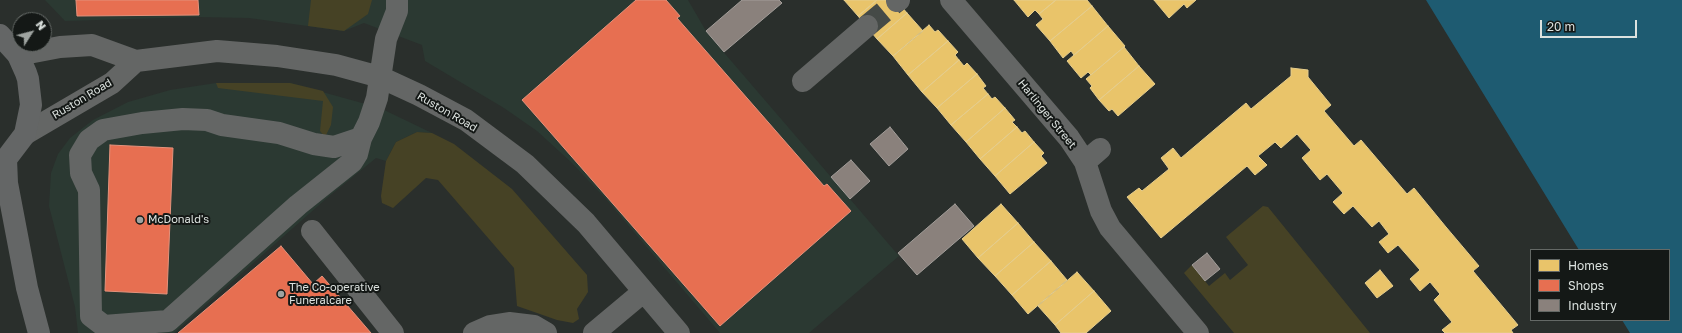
<!DOCTYPE html>
<html>
<head>
<meta charset="utf-8">
<style>
  body { margin:0 }
  #map { position:relative; width:1682px; height:333px; overflow:hidden; background:#2a2f2c; font-family:"Golos Text",sans-serif }
  canvas { display:block }
  .legend { position:absolute; left:1530px; top:249px; width:140px; height:72px; box-sizing:border-box; background:#141816; border:1px solid #646966; margin:0; padding:5px 7px; list-style:none; font-size:12px; color:#dce2df }
  .legend li { display:flex; align-items:center; gap:8px; height:20px }
  .legend b { width:20px; border:1px solid #646966 }
  .north { position:absolute; left:12px; top:12px; width:40px; height:40px; box-sizing:border-box; background:#141816; border:1px solid #646966; border-radius:50%; rotate:54deg; font-size:11px; font-weight:700; line-height:16px; text-align:center; color:#dce2df }
  .north::after { content:''; display:block; margin:auto; width:14px; height:18px; background:#9ea3a0; clip-path:polygon(50% 0,100% 100%,50% 72%,0 100%) }
  .scale { position:absolute; left:1540px; top:20px; width:97px; height:18px; box-sizing:border-box; border:2px solid #dce2df; border-top:0; padding-left:5px; font-size:12px; line-height:14px; white-space:nowrap; color:#dce2df; -webkit-text-stroke:3px #141816; paint-order:stroke }
</style>
</head>
<body>
<div id="map">
<canvas width="1682" height="333"></canvas>
<ul class="legend">
<li><b style="height:11px;background:#e9c46a"></b>Homes</li>
<li><b style="height:11px;background:#e76f51"></b>Shops</li>
<li><b style="height:11px;background:#8a817c"></b>Industry</li>
</ul>
<div class="north">N</div>
<div class="scale">20 m</div>
</div>
<script>
const g = document.querySelector('canvas').getContext('2d');
g.lineJoin = 'round';
function paint(path, color) { g.fillStyle = color; g.fill(path, 'evenodd'); }
const poly = rows => new Path2D(rows.map(r => 'M' + r).join(''));
function trace(path, color, width, dash) { g.strokeStyle = color; g.lineWidth = width; g.lineCap = dash ? 'butt' : 'round'; g.setLineDash(dash || []); g.stroke(path); }
function drawText(font, color, halo, rows, align = 'center') {
  g.font = font + ' "Golos Text",sans-serif'; g.lineWidth = 4; g.setLineDash([]); g.textBaseline = 'middle'; g.strokeStyle = halo; g.fillStyle = color; for (const [text, x, y, turn = 0] of rows) {
    g.save(); g.translate(x, y); g.rotate((+turn || 0) * Math.PI / 180); g.textAlign = isNaN(turn) ? turn : align; if (halo) g.strokeText(text, 0, 0); g.fillText(text, 0, 0); g.restore();
  }
}
const built = poly([
  [45,0,688,0,706,31,714,41,899,256,809,333,720,333,605,198,571,162,537,131,504,108,425,61,422,45,364,23,344,31,249,18,197,17,65,21],
  [216,83,290,83,380,108,432,133,417,132,396,142,386,161,376,158,327,198,174,333,78,333,75,307,49,206,51,173,58,154,70,138,93,120,128,102,170,90]
]);
const green = poly([
  [311,0,372,0,368,14,344,31,308,26],
  [216,83,290,83,323,91,333,107,331,125,325,137,320,131,323,101,218,88],
  [417,132,432,133,454,144,512,189,587,275,588,292,577,309,579,319,573,323,557,320,517,306,514,268,438,180,426,178,393,208,382,203,381,196,386,161,396,142],
  [1263,206,1268,207,1370,333,1234,333,1184,273,1192,265,1209,286,1225,273,1230,280,1248,265,1226,237]
]);
const water = poly([
  [1426,0,1682,0,1682,333,1630,333,1622,320,1669,320,1669,250,1579,250]
]);
const homes = poly([
  [844,0,877,0,858,16,844,0],
  [877,0,896,0,907,13,877,39,858,16,877,0],
  [1014,0,1056,0,1039,14,1035,10,1028,17,1014,0],
  [1056,0,1087,0,1092,6,1050,41,1036,25,1043,19,1039,14,1056,0],
  [1154,0,1196,0,1187,8,1184,4,1169,18,1154,0],
  [1092,6,1108,26,1074,55,1071,51,1063,58,1050,41,1092,6],
  [907,13,923,31,893,56,877,39,907,13],
  [929,25,935,32,938,30,948,41,908,75,893,56,929,25],
  [1108,26,1125,46,1091,75,1088,72,1081,78,1067,61,1108,26],
  [948,41,958,52,955,55,959,60,922,92,908,75,948,41],
  [1124,47,1139,66,1099,100,1090,88,1092,86,1086,79,1124,47],
  [959,60,964,66,967,63,977,74,937,108,922,92,959,60],
  [1139,66,1155,84,1118,116,1112,109,1109,111,1099,100,1139,66],
  [1291,68,1308,70,1308,77,1331,105,1324,111,1354,146,1361,140,1407,194,1414,188,1446,227,1479,266,1473,271,1518,325,1511,330,1513,333,1445,333,1442,330,1452,322,1434,300,1440,294,1430,282,1420,291,1410,279,1420,270,1398,245,1388,253,1379,242,1389,234,1379,221,1372,227,1353,206,1344,214,1333,202,1343,193,1327,174,1320,180,1302,158,1311,150,1297,134,1281,148,1275,142,1258,156,1267,165,1255,175,1247,166,1161,238,1127,197,1139,188,1142,191,1169,169,1161,158,1173,148,1181,158,1246,103,1251,109,1291,76,1291,68],
  [977,74,986,86,983,88,988,94,951,125,937,108,977,74],
  [988,94,992,99,995,97,1005,108,966,142,951,125,988,94],
  [1005,108,1015,120,1012,122,1017,127,980,159,966,142,1005,108],
  [1017,127,1022,133,1025,131,1034,142,995,176,980,159,1017,127],
  [1034,142,1044,153,1041,156,1047,163,1010,194,995,176,1034,142],
  [1001,204,1018,223,978,258,962,239,1001,204],
  [1018,223,1034,242,995,276,978,258,1018,223],
  [1034,242,1051,261,1012,295,995,276,1034,242],
  [1051,261,1067,280,1028,314,1012,295,1051,261],
  [1380,270,1393,286,1377,298,1365,283,1380,270],
  [1077,272,1094,291,1055,325,1038,306,1077,272],
  [1094,291,1111,311,1086,333,1061,333,1055,325,1094,291]
]);
const shops = poly([
  [76,0,198,0,199,15,77,16,76,0],
  [636,0,666,0,680,16,677,18,824,186,827,184,851,211,720,326,522,100,636,0],
  [110,145,173,148,167,294,105,291,110,145],
  [281,246,313,284,322,276,371,333,178,333,281,246]
]);
const industry = poly([
  [742,0,779,0,782,3,724,52,706,31,742,0],
  [890,127,908,149,889,166,870,144,890,127],
  [851,160,870,181,850,199,831,177,851,160],
  [955,204,974,226,917,275,898,253,955,204],
  [1207,253,1220,269,1205,281,1192,265,1207,253]
]);
const minorTunnel = poly([
  [867,26,897,1]
]);
const minor = poly([
  [951,0,1069,138,1085,162,1101,211,1110,228,1198,333],
  [897,1,899,0],
  [18,55,60,47,92,45,136,61,217,51,277,56,336,65,380,77,419,95,466,120,525,164,586,223,679,333],
  [803,81,867,26],
  [25,134,112,83,136,61],
  [361,138,334,147,314,144,279,133,222,125,207,120,183,119,142,123,103,130,89,140,80,155,81,173,89,190,91,316,104,326,168,321,298,205,352,162,357,154,361,138,369,122,377,98,386,39,397,11,397,0],
  [1085,162,1100,149],
  [312,231,393,333],
  [474,333,490,326,509,323,534,326,546,333],
  [594,333,643,292]
]);
const major = poly([
  [0,35,18,55,26,73,28,79,31,105,25,134,6,159,0,163],
  [6,159,7,183,27,288,39,333]
]);
const markers = [
  [140,220,4,"#9ea3a0"],
  [281,294,4,"#9ea3a0"]
];
const streetNames = [
  ["Ruston Road",82,99,-31],
  ["Ruston Road",447,112,30],
  ["Harlinger Street",1047,114,51]
];
const poiNames = [
  ["McDonald's",148,220],
  ["The Co-operative",289,288],
  ["Funeralcare",289,301]
];
paint(built, '#2b3932');
paint(green, '#464225');
paint(water, '#1e5b71');
paint(homes, '#e9c46a');
trace(homes, '#e5cd8d', 1);
paint(shops, '#e76f51');
trace(shops, '#e4927c', 1);
paint(industry, '#8a817c');
trace(industry, '#a39e9a', 1);
trace(minorTunnel, '#454a47', 22, [22, 11]);
trace(minor, '#646665', 22);
trace(major, '#646666', 22);
for (const [x, y, r, color] of markers) { const dot = new Path2D(); dot.arc(x, y, r, 0, 2 * Math.PI); g.fillStyle = color; g.fill(dot); trace(dot, '#141816', 1.5); }
drawText('11px', '#dce2df', '#141816', streetNames);
drawText('11px', '#dce2df', '#141816', poiNames, 'left');
</script>
</body>
</html>
